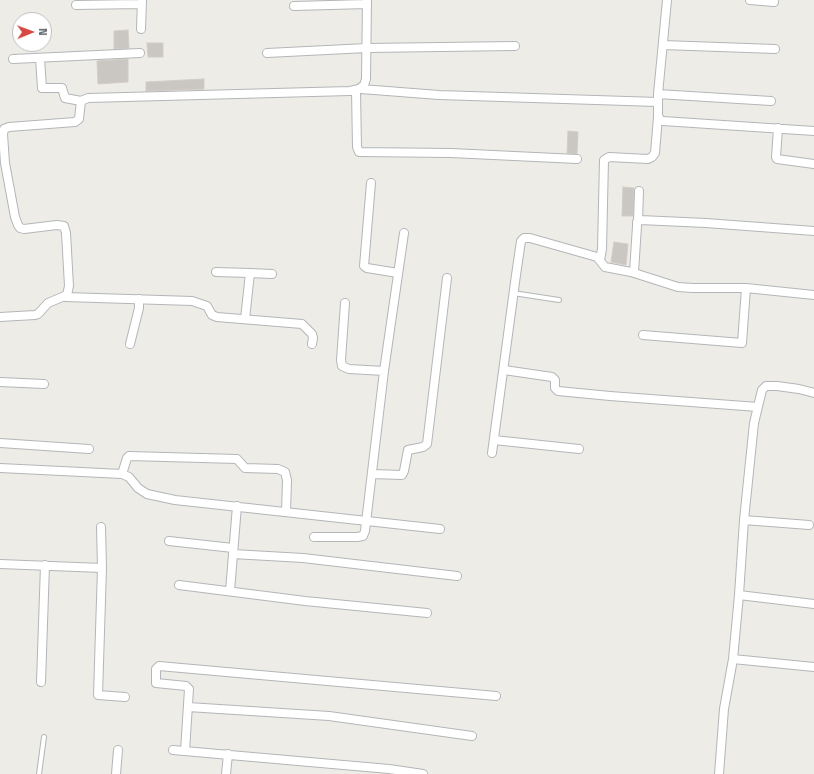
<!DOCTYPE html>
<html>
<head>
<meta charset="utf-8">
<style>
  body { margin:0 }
  #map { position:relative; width:814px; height:774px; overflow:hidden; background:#eeece6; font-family:"Titillium Web",sans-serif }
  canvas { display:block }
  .north { position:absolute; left:12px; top:12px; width:40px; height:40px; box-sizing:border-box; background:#fff; border:1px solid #bec0c1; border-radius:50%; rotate:89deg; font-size:11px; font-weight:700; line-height:16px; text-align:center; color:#5d6164 }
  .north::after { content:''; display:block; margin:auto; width:14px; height:18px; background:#d74842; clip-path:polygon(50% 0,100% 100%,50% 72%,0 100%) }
</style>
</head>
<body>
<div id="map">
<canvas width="814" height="774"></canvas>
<div class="north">N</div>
</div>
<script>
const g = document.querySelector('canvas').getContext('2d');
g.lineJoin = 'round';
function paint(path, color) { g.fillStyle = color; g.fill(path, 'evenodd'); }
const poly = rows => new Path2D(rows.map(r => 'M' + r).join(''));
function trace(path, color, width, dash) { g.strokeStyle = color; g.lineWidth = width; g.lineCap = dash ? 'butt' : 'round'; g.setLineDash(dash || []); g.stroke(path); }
const building = poly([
  [128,30,129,48,114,49,114,31,128,30],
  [147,43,163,43,163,57,148,57,147,43],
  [128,59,128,82,98,84,97,61,128,59],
  [204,79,204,89,146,91,146,82,204,79],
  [568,131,578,132,577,154,567,153,568,131],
  [623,187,634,188,633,216,622,216,623,187],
  [614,242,628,244,626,265,611,262,614,242]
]);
const lane = poly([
  [513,293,559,300],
  [39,774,44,737]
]);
const street = poly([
  [667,0,658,94,658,115,660,120,663,121,814,131],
  [750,0,774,2],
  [76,5,141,4],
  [294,6,367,4],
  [141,29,142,0],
  [663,45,775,49],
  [267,53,367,48,515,46],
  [40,58,42,88,62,88,65,98,81,101],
  [13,59,140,53],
  [361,89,439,95,658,102],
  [356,90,357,147,359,152,451,153,577,159],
  [658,94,771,101],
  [778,128,776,157,777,159,814,164],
  [371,183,364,266,367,268,398,273],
  [638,221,639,191],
  [600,260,602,249,604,160,609,157,648,159,652,157,655,153,658,117],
  [216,272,250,273,245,319],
  [634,272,637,226,637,222,640,220,706,223,814,231],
  [250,273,272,274],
  [65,297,192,301,207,306,212,315,217,317,302,324,312,334,313,338,312,344],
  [345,303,341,360,342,366,349,369,384,371],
  [0,317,35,315,38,314,48,303,67,295,69,286,66,233,64,226,57,225,24,229,20,228,18,225,15,217,5,163,3,134,4,129,9,127,75,122,79,119,81,101,88,98,350,91,359,89,364,85,366,79,367,0],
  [643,335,742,343,746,288],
  [130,344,139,308,139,299],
  [504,370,552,377,555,380,555,388,558,391,610,396,758,407],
  [0,382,44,384],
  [814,393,799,389,777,386,766,386,762,390,754,423,744,520,739,595,814,604],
  [494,440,579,449],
  [0,443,89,449],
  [492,453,516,275,521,241,524,238,530,238,597,257,605,267,631,272,678,287,693,288,746,288,814,295],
  [0,468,122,474,129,477,138,488,147,494,175,500,440,529],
  [122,474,127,458,129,456,237,459,245,468,278,469,285,472,287,480,286,512],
  [372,474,402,475,404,471,408,450,423,447,427,444,447,278],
  [744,520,809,525],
  [101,527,102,568,98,695,125,697],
  [314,537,357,537,363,536,365,531,384,371,404,233],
  [169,541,233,548],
  [233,554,303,558,457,576],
  [0,564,102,568],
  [179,585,305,601,427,613],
  [230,591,237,506],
  [733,659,814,667],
  [41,682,45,565],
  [188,707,329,716,472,736],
  [173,750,389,769,423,774],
  [185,751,189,689,186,686,156,683,156,669,159,666,496,696],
  [116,774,118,750],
  [226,774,228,754],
  [719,774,724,709,733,659,739,595]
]);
paint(building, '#cac7c2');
trace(building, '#d2cdc5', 1);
trace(lane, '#b3b6b9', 6);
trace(street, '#b3b6b9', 10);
trace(lane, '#fff', 4);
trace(street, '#fff', 8);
</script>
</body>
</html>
